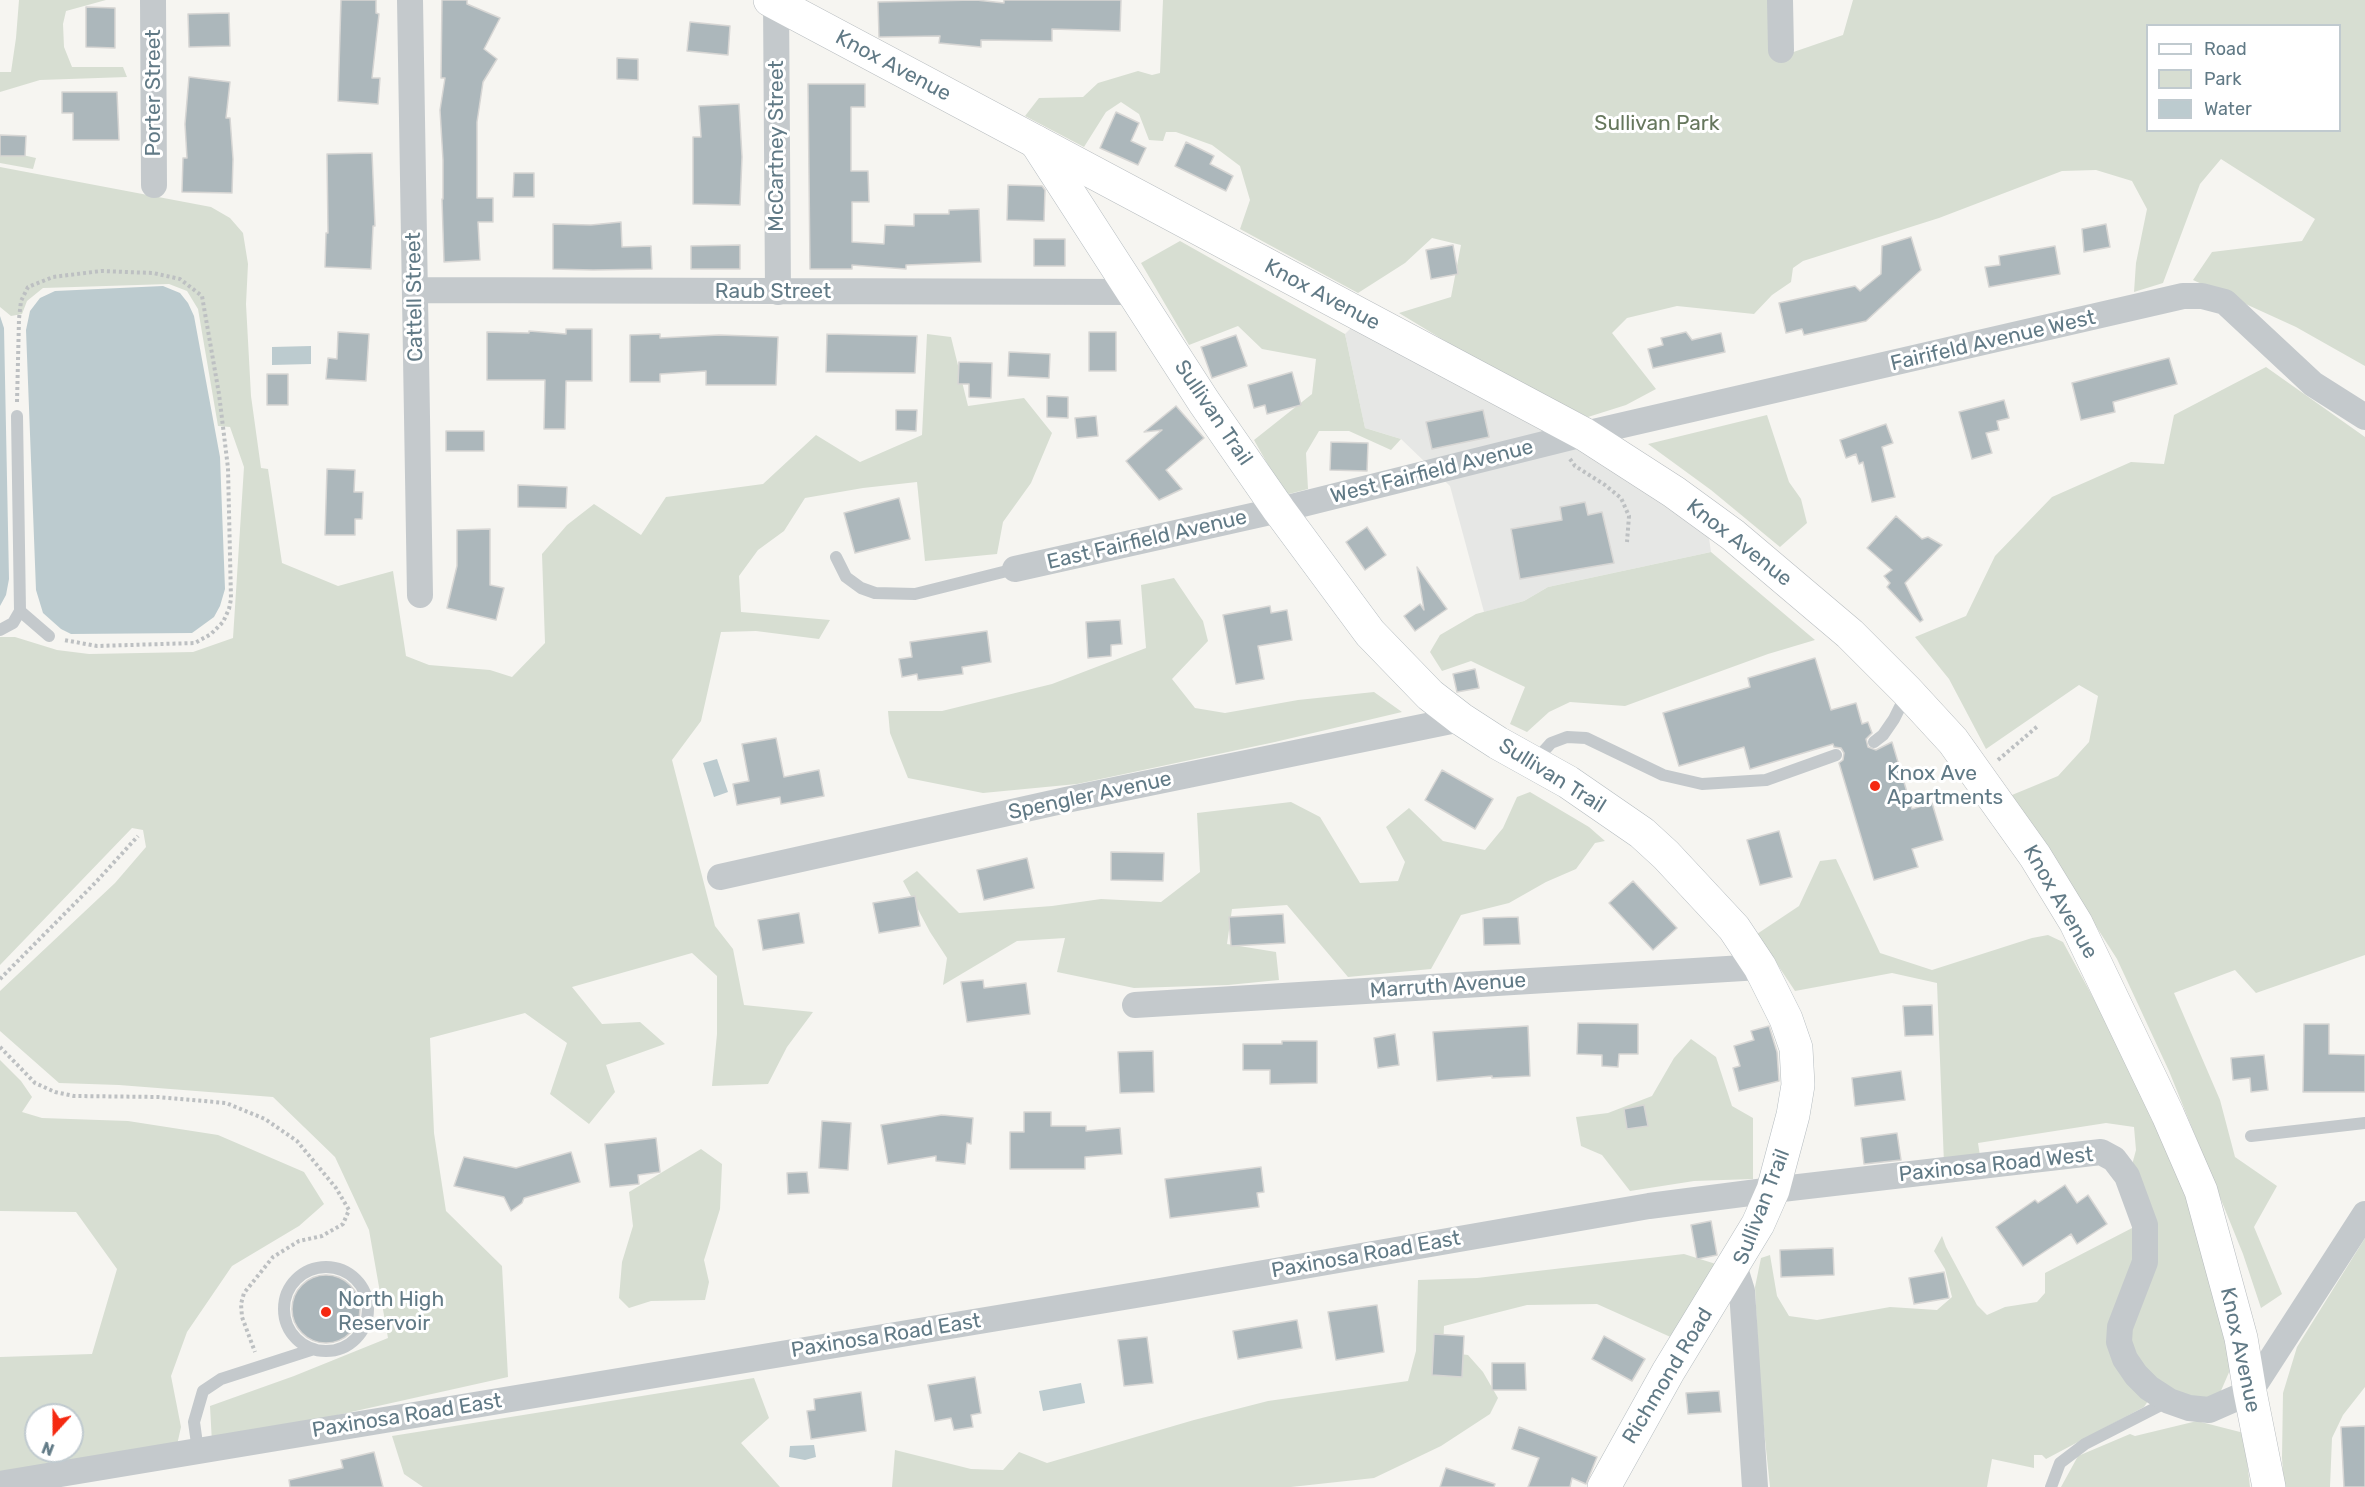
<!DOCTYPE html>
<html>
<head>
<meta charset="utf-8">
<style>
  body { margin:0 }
  #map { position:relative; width:2365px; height:1487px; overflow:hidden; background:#f6f5f1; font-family:Rubik,sans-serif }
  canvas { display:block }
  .legend { position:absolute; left:2146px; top:24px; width:195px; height:108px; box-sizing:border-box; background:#fff; border:2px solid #c0cacf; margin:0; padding:8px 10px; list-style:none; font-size:18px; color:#617a86 }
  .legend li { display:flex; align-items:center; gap:12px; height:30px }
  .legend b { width:30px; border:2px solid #c0cacf }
  .north { position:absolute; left:24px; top:1403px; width:60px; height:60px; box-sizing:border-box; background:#fff; border:2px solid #c0cacf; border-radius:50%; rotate:201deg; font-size:16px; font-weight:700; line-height:24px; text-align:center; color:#617a86 }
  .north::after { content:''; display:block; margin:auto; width:21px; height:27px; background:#f52911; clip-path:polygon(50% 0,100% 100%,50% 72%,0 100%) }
</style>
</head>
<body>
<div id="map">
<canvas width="2365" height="1487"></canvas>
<ul class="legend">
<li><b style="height:8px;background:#fff"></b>Road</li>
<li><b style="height:16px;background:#d7ded2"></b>Park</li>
<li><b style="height:16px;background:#bccbcf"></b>Water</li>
</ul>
<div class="north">N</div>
</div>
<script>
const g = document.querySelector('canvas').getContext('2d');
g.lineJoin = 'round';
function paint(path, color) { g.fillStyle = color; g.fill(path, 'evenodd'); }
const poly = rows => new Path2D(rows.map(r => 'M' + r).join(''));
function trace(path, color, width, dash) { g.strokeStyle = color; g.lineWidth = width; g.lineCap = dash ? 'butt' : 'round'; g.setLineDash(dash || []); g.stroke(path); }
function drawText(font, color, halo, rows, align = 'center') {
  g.font = font + ' Rubik,sans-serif'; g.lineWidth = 6; g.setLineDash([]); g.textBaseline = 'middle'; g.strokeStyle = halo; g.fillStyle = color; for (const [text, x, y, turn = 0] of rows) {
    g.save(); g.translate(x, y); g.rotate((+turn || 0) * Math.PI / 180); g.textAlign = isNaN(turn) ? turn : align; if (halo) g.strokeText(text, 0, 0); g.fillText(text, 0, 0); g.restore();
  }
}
const built = poly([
  [1356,323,1658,490,1708,531,1711,552,1548,587,1524,601,1484,612,1450,486,1401,439,1365,428,1345,334]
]);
const green = poly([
  [19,0,106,0,66,11,63,24,64,47,72,67,123,67,127,77,40,80,0,92,0,72,11,72,16,38],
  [1163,0,1773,0,1776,58,1843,35,1853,0,2365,0,2365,366,2296,327,2193,280,2212,252,2302,241,2315,219,2221,159,2200,184,2163,283,2134,292,2136,263,2147,209,2132,181,2096,170,2062,171,1939,218,1803,261,1793,268,1791,282,1772,295,1754,314,1677,306,1627,318,1612,333,1656,389,1626,405,1588,417,1488,367,1399,313,1451,297,1461,245,1432,238,1405,263,1358,293,1240,229,1250,200,1240,166,1212,145,1176,132,1166,132,1163,141,1149,140,1139,114,1121,102,1106,112,1084,147,1025,116,1039,98,1083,97,1098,83,1138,71,1152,75,1160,73],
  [2148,26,2340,26,2340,130,2148,130],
  [0,150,36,158,33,169,0,163],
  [0,167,211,207,230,218,243,233,248,264,246,304,251,396,261,468,268,469,282,563,338,586,393,571,406,656,429,665,490,670,512,677,545,643,542,554,567,525,594,504,641,535,666,497,763,484,816,435,860,462,922,435,927,334,951,337,968,406,1024,398,1052,433,1031,483,1003,522,997,554,925,561,917,482,863,488,805,498,784,531,758,550,739,576,741,612,830,620,819,639,756,631,721,632,701,721,672,760,715,926,733,949,744,1005,813,1012,787,1047,768,1084,712,1086,717,1034,717,976,692,953,572,987,602,1024,640,1022,665,1044,606,1065,615,1092,589,1124,550,1094,567,1043,525,1013,430,1038,434,1133,446,1211,502,1266,508,1377,212,1443,210,1406,294,1376,388,1338,369,1230,335,1157,273,1097,119,1085,59,1083,0,1031,0,991,115,883,146,847,143,830,132,828,0,965,0,637,15,637,57,650,89,654,193,652,233,638,244,467,230,427,218,426,198,309,187,291,169,284,43,288,27,301,22,314,11,316,0,307],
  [1180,241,1345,334,1365,428,1401,439,1391,450,1349,431,1319,431,1306,453,1308,489,1285,495,1254,440,1312,394,1316,359,1262,349,1238,326,1189,345,1141,263],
  [2266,367,2365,437,2365,955,2256,993,2235,970,2174,993,2220,1100,2235,1157,2277,1186,2254,1227,2282,1294,2261,1308,2243,1254,2169,1071,2117,959,2012,795,2058,776,2089,742,2098,696,2079,685,1986,749,1949,679,1915,637,1966,616,1995,556,2052,497,2131,462,2164,464,2174,415],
  [1767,415,1789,482,1801,499,1807,523,1780,547,1711,490,1648,444],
  [1711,552,1815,640,1768,654,1625,706,1570,702,1549,712,1527,732,1510,724,1525,687,1471,661,1442,671,1430,652,1440,635,1476,614,1524,601,1548,587],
  [1174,578,1203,621,1208,641,1172,679,1195,708,1225,713,1298,700,1374,692,1402,712,1275,742,1077,784,983,793,908,778,890,733,888,711,942,711,1052,684,1146,648,1141,585],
  [1530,792,1589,827,1605,841,1595,843,1576,869,1546,882,1509,903,1461,915,1431,969,1348,977,1287,905,1232,909,1227,944,1276,952,1279,980,1228,985,1134,988,1057,972,1065,938,1017,941,943,985,947,958,930,932,903,881,917,871,959,913,1052,906,1101,899,1161,902,1200,872,1197,813,1291,802,1320,817,1360,883,1398,881,1405,862,1386,827,1409,808,1443,841,1485,850,1503,828,1517,797],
  [1836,859,1880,953,1932,970,2032,938,2048,935,2063,942,2168,1136,2220,1307,2230,1370,2220,1393,2209,1398,2177,1395,2144,1371,2128,1339,2138,1311,2132,1165,2136,1150,2134,1127,2106,1123,1978,1143,1980,1156,1944,1164,1937,983,1892,973,1795,991,1757,934,1799,906,1820,861],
  [1691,1039,1716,1057,1732,1106,1753,1118,1753,1179,1694,1181,1630,1191,1602,1155,1581,1146,1576,1117,1608,1113,1652,1096,1674,1058],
  [0,1060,21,1081,32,1097,22,1112,42,1118,128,1121,218,1135,304,1172,324,1204,299,1226,232,1266,187,1332,171,1376,181,1427,177,1445,0,1475,0,1357,92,1354,117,1269,76,1212,0,1211],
  [36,1415,72,1415,72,1451,36,1451],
  [701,1149,722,1164,720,1209,704,1260,709,1282,705,1300,651,1301,629,1308,619,1298,622,1262,633,1226,629,1192],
  [2136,1226,2135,1263,2110,1328,2148,1401,2144,1407,2046,1459,2042,1455,2034,1455,2034,1468,1992,1459,1987,1487,1770,1487,1760,1392,1755,1287,1761,1258,1770,1255,1777,1296,1789,1316,1817,1320,1890,1307,1937,1310,1952,1297,1945,1269,1934,1251,1942,1236,1946,1247,1977,1305,1987,1315,2005,1307,2037,1302,2045,1293,2045,1273],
  [2365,1238,2365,1387,2343,1415,2332,1438,2330,1487,2284,1487,2282,1458,2283,1393,2297,1347],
  [1684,1254,1719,1265,1675,1339,1597,1304,1527,1305,1444,1326,1443,1352,1468,1355,1483,1372,1498,1398,1490,1414,1441,1446,1374,1478,1291,1487,892,1487,895,1450,971,1469,1003,1470,1019,1452,1047,1463,1194,1420,1268,1401,1408,1381,1416,1351,1418,1280,1477,1278],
  [754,1378,769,1418,741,1443,780,1487,423,1487,404,1474,392,1436],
  [2197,1421,2244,1433,2250,1487,2061,1487,2078,1456,2130,1434,2135,1436]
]);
const water = poly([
  [163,286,180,293,188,303,194,316,220,457,225,589,220,606,214,617,192,633,71,634,61,629,43,613,36,590,26,330,30,311,40,298,55,291],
  [0,316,4,328,9,579,6,595,0,606],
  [311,346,311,364,272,365,272,347],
  [717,759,728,792,714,797,703,763],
  [1081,1383,1085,1403,1043,1411,1039,1391],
  [814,1445,816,1457,805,1460,789,1457,790,1446]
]);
const building = poly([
  [341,0,376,0,376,13,379,14,372,78,380,78,378,104,338,101,341,0],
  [442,0,467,0,467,4,500,18,484,49,497,59,483,82,477,122,477,198,493,198,493,222,478,222,480,260,444,262,442,199,443,199,443,160,440,110,445,78,441,78,442,0],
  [976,0,1004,3,1004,0,1121,0,1120,31,1052,29,1052,41,981,40,981,47,939,43,940,36,879,37,878,2,976,0],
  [86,7,115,8,115,48,86,47,86,7],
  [229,13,230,46,189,47,188,14,229,13],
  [690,22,730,26,728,55,687,51,690,22],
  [617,58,638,59,638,80,617,79,617,58],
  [189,77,230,82,226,118,230,118,233,159,232,193,182,192,183,158,187,158,185,124,189,77],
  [808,84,865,84,865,107,851,107,851,171,868,171,869,202,852,202,852,242,884,244,885,225,914,226,914,214,949,214,949,210,979,209,981,262,906,265,906,269,852,265,852,269,810,269,808,84],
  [62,92,117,92,119,140,73,140,73,113,62,113,62,92],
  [739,104,742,157,740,205,693,204,693,137,701,137,699,106,739,104],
  [1116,112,1139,123,1131,141,1146,148,1138,165,1100,148,1116,112],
  [0,135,26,136,25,156,0,156,0,135],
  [1186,142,1214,156,1210,164,1233,176,1226,191,1175,166,1186,142],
  [372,153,375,226,373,226,371,269,325,267,326,233,328,233,327,154,372,153],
  [514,173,534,173,534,197,513,197,514,173],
  [1008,185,1042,186,1045,190,1044,221,1007,220,1008,185],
  [621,222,622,247,651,246,652,269,593,270,553,269,553,224,591,225,621,222],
  [2106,224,2110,247,2084,252,2082,229,2106,224],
  [1911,237,1921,270,1866,321,1804,335,1802,329,1786,333,1779,303,1855,286,1860,291,1881,274,1882,246,1911,237],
  [1034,239,1065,239,1065,266,1034,266,1034,239],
  [740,245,740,269,691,269,691,246,740,245],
  [1453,245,1458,274,1431,279,1426,250,1453,245],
  [2055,246,2060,274,1989,287,1985,267,2000,265,1999,256,2055,246],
  [566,329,592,329,592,381,566,381,565,429,544,429,545,380,487,380,487,332,529,333,529,331,566,334,566,329],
  [338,332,369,334,366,381,326,379,328,358,337,359,338,332],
  [1089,332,1116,332,1116,371,1089,371,1089,332],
  [1686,332,1692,340,1721,333,1725,352,1653,368,1648,349,1663,345,1661,338,1686,332],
  [660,334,660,338,719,335,778,337,776,385,706,385,706,371,660,374,660,382,630,382,630,335,660,334],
  [827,334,917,336,915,373,826,372,827,334],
  [1236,335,1247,366,1212,378,1201,347,1236,335],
  [1009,352,1050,354,1049,378,1008,376,1009,352],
  [2169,358,2177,384,2113,402,2115,412,2081,420,2072,383,2169,358],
  [959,362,992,363,991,398,969,397,969,384,958,384,959,362],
  [1292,372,1301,405,1267,414,1265,405,1254,408,1248,385,1292,372],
  [267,374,288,374,288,405,267,405,267,374],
  [1047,396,1068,397,1068,418,1047,417,1047,396],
  [2004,400,2009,418,1997,421,1999,430,1986,433,1992,453,1972,459,1959,412,2004,400],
  [1176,406,1204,438,1166,470,1182,489,1159,500,1126,461,1162,430,1144,432,1176,406],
  [896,410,917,410,916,431,896,430,896,410],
  [1483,410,1489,437,1432,449,1426,422,1483,410],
  [1096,416,1098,436,1077,438,1075,418,1096,416],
  [1886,424,1893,443,1882,447,1895,497,1872,502,1863,462,1859,464,1856,454,1846,458,1840,440,1886,424],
  [446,431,484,431,484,451,446,451,446,431],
  [1331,442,1368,443,1367,471,1330,470,1331,442],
  [327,469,355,470,354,492,363,492,362,519,355,519,355,535,325,535,327,469],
  [518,485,567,487,566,508,518,507,518,485],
  [899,498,910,539,855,553,844,513,899,498],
  [1585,502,1588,515,1602,512,1614,563,1520,579,1511,529,1562,520,1560,507,1585,502],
  [1896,516,1922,539,1928,537,1942,545,1905,583,1923,620,1920,622,1887,587,1890,583,1884,576,1892,570,1867,548,1896,516],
  [1367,527,1386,555,1365,570,1346,542,1367,527],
  [490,529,490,585,504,588,496,620,447,608,457,566,457,530,490,529],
  [1417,567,1447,609,1415,631,1404,616,1420,604,1424,610,1417,567],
  [1270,606,1271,613,1287,610,1292,640,1258,646,1264,679,1236,684,1223,615,1270,606],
  [1120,620,1122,644,1111,645,1111,656,1088,658,1086,622,1120,620],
  [987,631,991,662,962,667,963,674,918,680,917,674,902,677,899,659,912,657,910,642,987,631],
  [1815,658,1831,710,1856,703,1862,724,1868,722,1872,733,1866,739,1868,747,1876,750,1892,742,1912,809,1932,803,1943,840,1912,849,1918,867,1874,880,1839,763,1843,760,1844,753,1841,748,1834,747,1833,744,1750,769,1744,747,1679,766,1663,713,1750,687,1748,678,1815,658],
  [1475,669,1479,688,1457,692,1453,674,1475,669],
  [776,738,784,777,819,770,824,796,781,804,780,797,737,805,733,784,749,781,742,744,776,738],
  [1442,770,1493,799,1475,829,1425,800,1442,770],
  [1779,831,1792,877,1760,885,1747,840,1779,831],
  [1111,852,1164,853,1163,881,1111,880,1111,852],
  [1027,858,1034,888,984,900,977,870,1027,858],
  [1633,881,1677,928,1653,950,1609,903,1633,881],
  [915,896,920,926,879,933,873,903,915,896],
  [799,913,804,943,763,950,758,920,799,913],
  [1283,914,1285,943,1231,946,1229,917,1283,914],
  [1518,917,1520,944,1484,945,1483,918,1518,917],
  [983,980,984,988,1026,983,1030,1014,967,1022,961,982,983,980],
  [1932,1005,1933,1035,1905,1036,1903,1006,1932,1005],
  [1578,1023,1638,1024,1638,1054,1619,1054,1618,1067,1602,1066,1602,1055,1577,1054,1578,1023],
  [2304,1024,2329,1024,2329,1054,2365,1055,2365,1092,2303,1092,2304,1024],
  [1528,1026,1530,1076,1492,1078,1492,1076,1437,1081,1433,1032,1528,1026],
  [1769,1026,1777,1052,1779,1081,1739,1091,1733,1068,1740,1066,1734,1046,1754,1040,1751,1031,1769,1026],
  [1395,1034,1399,1065,1378,1068,1374,1038,1395,1034],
  [1282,1041,1317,1041,1317,1083,1270,1084,1270,1070,1243,1070,1243,1044,1282,1044,1282,1041],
  [1153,1051,1154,1092,1120,1093,1118,1052,1153,1051],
  [2264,1055,2268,1090,2251,1092,2250,1078,2233,1080,2231,1058,2264,1055],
  [1901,1071,1905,1100,1855,1106,1852,1078,1901,1071],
  [1644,1105,1648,1126,1627,1129,1624,1109,1644,1105],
  [1024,1112,1051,1112,1051,1126,1086,1126,1086,1131,1120,1128,1122,1154,1085,1157,1085,1169,1010,1169,1010,1132,1024,1132,1024,1112],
  [942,1115,973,1118,971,1144,967,1143,965,1164,936,1161,936,1156,888,1164,881,1125,942,1115],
  [822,1121,851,1123,848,1170,819,1168,822,1121],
  [1897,1133,1901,1160,1864,1164,1861,1138,1897,1133],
  [656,1138,660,1172,638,1175,639,1184,610,1187,605,1144,656,1138],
  [571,1152,580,1182,524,1198,522,1203,511,1211,504,1197,454,1186,464,1157,516,1168,571,1152],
  [1261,1167,1264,1192,1257,1193,1259,1207,1170,1218,1165,1179,1261,1167],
  [807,1172,809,1193,788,1194,787,1173,807,1172],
  [2065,1185,2077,1203,2088,1195,2107,1224,2077,1244,2071,1234,2023,1266,1996,1227,2035,1200,2038,1203,2065,1185],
  [1711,1221,1717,1255,1697,1259,1691,1225,1711,1221],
  [1833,1248,1834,1275,1781,1277,1780,1250,1833,1248],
  [1944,1272,1949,1298,1914,1304,1909,1278,1944,1272],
  '292 1309a34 34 0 1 1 68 0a34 34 0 1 1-68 0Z',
  [1377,1305,1384,1352,1336,1360,1328,1312,1377,1305],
  [1297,1320,1302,1348,1238,1359,1233,1331,1297,1320],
  [1434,1334,1464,1336,1462,1377,1432,1375,1434,1334],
  [1604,1336,1645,1359,1632,1381,1592,1359,1604,1336],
  [1147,1337,1153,1383,1124,1386,1118,1340,1147,1337],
  [1492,1363,1525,1363,1526,1390,1492,1390,1492,1363],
  [975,1377,981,1413,971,1415,973,1427,954,1430,951,1418,935,1421,928,1385,975,1377],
  [1719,1391,1721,1412,1688,1414,1686,1393,1719,1391],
  [861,1392,866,1431,811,1439,807,1411,815,1410,814,1399,861,1392],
  [2365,1426,2365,1487,2344,1487,2341,1427,2365,1426],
  [1519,1427,1597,1457,1586,1484,1572,1478,1570,1487,1528,1487,1539,1458,1512,1449,1519,1427],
  [374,1452,383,1487,290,1487,289,1480,343,1468,341,1460,374,1452],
  [1446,1468,1495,1484,1494,1487,1440,1487,1446,1468]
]);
const path = poly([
  [17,402,19,319,21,301,28,287,53,277,101,271,153,273,180,279,202,296,219,394,228,468,231,599,229,609,223,622,211,634,195,643,97,646,64,640],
  [1570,459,1575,466,1605,485,1621,498,1629,516,1627,542],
  [1998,760,2039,725],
  [0,979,96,882,138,836],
  [0,1047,35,1083,55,1092,74,1096,158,1097,226,1103,265,1119,297,1141,336,1188,349,1210,343,1224,322,1236,299,1241,273,1257,244,1293,241,1304,242,1317,255,1352]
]);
const lane = poly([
  [836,557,846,577,861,588,875,593,915,594,1015,569],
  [20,611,49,636],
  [0,630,13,623,20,611,17,416],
  [1874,742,1883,735,1894,719,1906,695],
  [1534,762,1551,743,1567,737,1586,738,1663,775,1702,784,1766,780,1836,755],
  [2251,1136,2365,1123],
  '284 1309a42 42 0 1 1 84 0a42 42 0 1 1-84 0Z',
  [198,1451,194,1422,203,1391,221,1379,314,1349],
  [2051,1487,2060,1463,2085,1444,2169,1401]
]);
const street = poly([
  [153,0,154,185],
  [410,0,420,595],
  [776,0,778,292],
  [1780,0,1781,50],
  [415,290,1132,292],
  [1015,569,1279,510,1584,434,2183,296,2202,296,2225,302,2313,384,2365,417],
  [720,877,1066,800,1461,719],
  [1135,1005,1760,967],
  [1734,1265,1742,1291,1755,1487],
  [0,1484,1160,1291,1649,1206,1773,1190,2101,1152,2114,1159,2127,1176,2145,1225,2145,1262,2120,1327,2119,1342,2125,1359,2136,1375,2149,1388,2169,1401,2189,1408,2209,1410,2250,1392,2365,1214]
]);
const secondary = poly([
  [1036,142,1204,402,1279,510,1370,633,1430,695,1461,719,1498,743,1568,782,1642,833,1666,855,1734,928,1760,967,1786,1019,1796,1048,1798,1085,1793,1115,1773,1190,1758,1224,1668,1372,1604,1487]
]);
const primary = poly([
  [770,0,1584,434,1674,492,1733,535,1850,634,1907,691,1953,741,2035,856,2076,923,2168,1115,2201,1191,2241,1338,2250,1392,2269,1487]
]);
const markers = [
  [1875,786,6,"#f52911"],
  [326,1312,6,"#f52911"]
];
const streetNames = [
  ["Knox Avenue",893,66,28],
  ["Porter Street",154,93,-90],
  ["McCartney Street",777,146,-90],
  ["Raub Street",773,292],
  ["Knox Avenue",1322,295,28],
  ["Cattell Street",415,297,-91],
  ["Fairifeld Avenue West",1993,341,-13],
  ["Sullivan Trail",1213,413,56],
  ["West Fairfield Avenue",1432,472,-14],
  ["East Fairfield Avenue",1147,540,-13],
  ["Knox Avenue",1739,543,38],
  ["Sullivan Trail",1552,776,32],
  ["Spengler Avenue",1090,796,-12],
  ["Knox Avenue",2060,902,60],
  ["Marruth Avenue",1448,986,-4],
  ["Paxinosa Road West",1996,1165,-6],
  ["Sullivan Trail",1762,1207,-69],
  ["Paxinosa Road East",1366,1255,-10],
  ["Paxinosa Road East",886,1336,-9],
  ["Knox Avenue",2240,1350,78],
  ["Richmond Road",1668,1376,-59],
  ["Paxinosa Road East",407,1416,-9]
];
const parkNames = [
  ["Sullivan Park",1657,124]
];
const poiNames = [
  ["Knox Ave",1887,774],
  ["Apartments",1887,798],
  ["North High",338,1300],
  ["Reservoir",338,1324]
];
paint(built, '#e6e7e5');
paint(green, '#d7ded2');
paint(water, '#bccbcf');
paint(building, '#acb7bb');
trace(building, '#d7d6d4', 1.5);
trace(secondary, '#b4bbbf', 34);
trace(primary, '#b7bcbf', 34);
trace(path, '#bdc0c2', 4, [3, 3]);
trace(lane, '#c4c9cc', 12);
trace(street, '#c4c9cc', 26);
trace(secondary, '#fff', 33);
trace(primary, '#fff', 33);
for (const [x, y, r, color] of markers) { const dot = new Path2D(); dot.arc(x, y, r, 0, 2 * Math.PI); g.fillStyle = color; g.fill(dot); trace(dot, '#fff', 2); }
drawText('21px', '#617a86', '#fff', streetNames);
drawText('21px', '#66775d', '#fff', parkNames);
drawText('21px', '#617a86', '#fff', poiNames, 'left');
</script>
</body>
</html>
